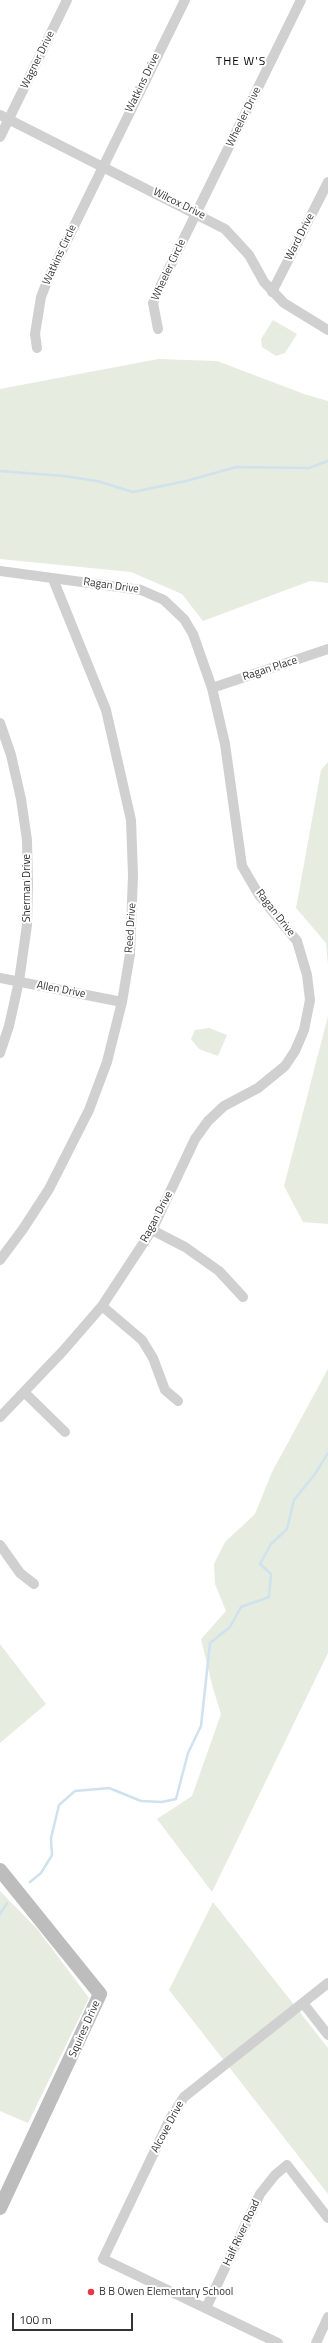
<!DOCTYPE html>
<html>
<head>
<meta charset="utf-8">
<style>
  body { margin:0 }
  #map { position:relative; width:328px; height:2343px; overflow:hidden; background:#fff; font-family:"Titillium Web",sans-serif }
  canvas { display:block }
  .scale { position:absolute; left:12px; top:2313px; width:121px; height:18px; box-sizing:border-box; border:2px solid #333; border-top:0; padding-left:5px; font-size:12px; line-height:14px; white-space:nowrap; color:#333; -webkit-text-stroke:3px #fff; paint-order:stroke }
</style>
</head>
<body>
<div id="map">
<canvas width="328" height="2343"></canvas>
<div class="scale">100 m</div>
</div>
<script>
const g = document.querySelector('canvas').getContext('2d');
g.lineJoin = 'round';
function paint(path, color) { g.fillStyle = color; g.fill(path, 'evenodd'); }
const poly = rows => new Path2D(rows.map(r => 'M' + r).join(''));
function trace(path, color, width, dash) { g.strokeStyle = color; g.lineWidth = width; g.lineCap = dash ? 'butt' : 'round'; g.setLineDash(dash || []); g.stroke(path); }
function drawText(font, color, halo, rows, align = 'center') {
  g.font = font + ' "Titillium Web",sans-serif'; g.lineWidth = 4; g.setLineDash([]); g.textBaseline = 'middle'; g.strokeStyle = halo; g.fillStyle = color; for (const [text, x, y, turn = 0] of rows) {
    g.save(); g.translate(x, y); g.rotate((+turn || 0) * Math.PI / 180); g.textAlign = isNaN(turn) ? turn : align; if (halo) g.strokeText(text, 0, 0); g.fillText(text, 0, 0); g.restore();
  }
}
const green = poly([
  [273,320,297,334,285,353,276,356,262,347,261,339],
  [158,359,217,361,304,394,328,401,328,583,310,581,203,621,182,594,131,572,0,559,0,389],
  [328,762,328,965,326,943,296,908,321,770],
  [328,1016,328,1224,303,1222,284,1186],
  [209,1028,227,1035,218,1056,199,1049,191,1039,195,1030],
  [328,1369,328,1653,212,1892,157,1819,192,1796,221,1714,212,1685,201,1639,226,1611,215,1584,214,1564,225,1542,255,1514,272,1472],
  [0,1644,46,1704,0,1743],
  [0,1891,38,1930,89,1998,28,2123,0,2111],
  [213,1902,328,2048,328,2194,169,1990]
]);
const stream = poly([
  [0,471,64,476,97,481,133,492,186,481,236,467,309,468,328,461],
  [30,1882,41,1873,52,1855,51,1838,59,1805,75,1791,109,1788,141,1801,162,1802,176,1799,188,1753,201,1726,210,1643,230,1627,241,1607,269,1597,271,1574,260,1564,271,1544,287,1529,294,1500,315,1474,328,1453],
  [0,1914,7,1903]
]);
const street = poly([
  [0,115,225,229,249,255,264,282,284,303,328,330],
  [0,137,67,0],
  [272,292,328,182],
  [158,329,153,303,158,291,301,0],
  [37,348,35,334,41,297,48,279,185,0],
  [0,571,141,590,164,600,184,619,193,634,212,688,225,744,242,866,259,895,297,941,307,975,310,1000,304,1030,295,1051,285,1066,258,1088,224,1106,208,1121,195,1139,152,1230,102,1306,63,1351,0,1417],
  [212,688,328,649],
  [0,723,11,755,21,799,27,840,28,884,27,925,19,981,9,1026,0,1053],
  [0,978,122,1002],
  [152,1230,185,1247,219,1271,243,1297],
  [0,1260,23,1229,49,1189,89,1110,107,1062,122,1002,130,954,133,875,131,820,106,710,53,579],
  [102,1306,142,1340,153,1358,165,1390,178,1401],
  [24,1392,65,1432],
  [0,1545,20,1573,34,1584],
  [303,2003,328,2035],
  [206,2308,260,2194,275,2175,287,2165,328,2218],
  [278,2343,103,2259,171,2117,184,2097,328,1983],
  [316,2343,328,2317]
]);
const secondary = poly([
  [0,1870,100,1994,0,2208]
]);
const markers = [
  [91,2292,4,"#e63946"]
];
const streetNames = [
  ["Wagner Drive",38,60,-64],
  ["Watkins Drive",143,83,-64],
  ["Wheeler Drive",244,117,-64],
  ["Wilcox Drive",179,204,26],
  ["Ward Drive",300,237,-63],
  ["Watkins Circle",60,255,-65],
  ["Wheeler Circle",169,270,-65],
  ["Ragan Drive",111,586,8],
  ["Ragan Place",270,669,-18],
  ["Sherman Drive",27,888,-90],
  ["Ragan Drive",275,913,52],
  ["Reed Drive",131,928,-86],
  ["Allen Drive",61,990,11],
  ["Ragan Drive",157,1217,-62],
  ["Squires Drive",85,2029,-66],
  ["Alcove Drive",168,2127,-62],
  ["Half River Road",242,2233,-65]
];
const poiNames = [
  ["B B Owen Elementary School",99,2292]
];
const neighbourhoodNames = [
  ["THE W'S",241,62]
];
paint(green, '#e6ecdf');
trace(stream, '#cfe2ee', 2.5);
trace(street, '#d0d0d0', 10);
trace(secondary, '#bdbdbd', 14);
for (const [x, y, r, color] of markers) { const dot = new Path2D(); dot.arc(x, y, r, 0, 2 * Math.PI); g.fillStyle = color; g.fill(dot); trace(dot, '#fff', 1.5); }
drawText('11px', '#333', '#fff', streetNames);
drawText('11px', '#333', '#fff', poiNames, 'left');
g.letterSpacing = '1px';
drawText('12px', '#000', '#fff', neighbourhoodNames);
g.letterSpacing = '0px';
</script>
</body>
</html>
